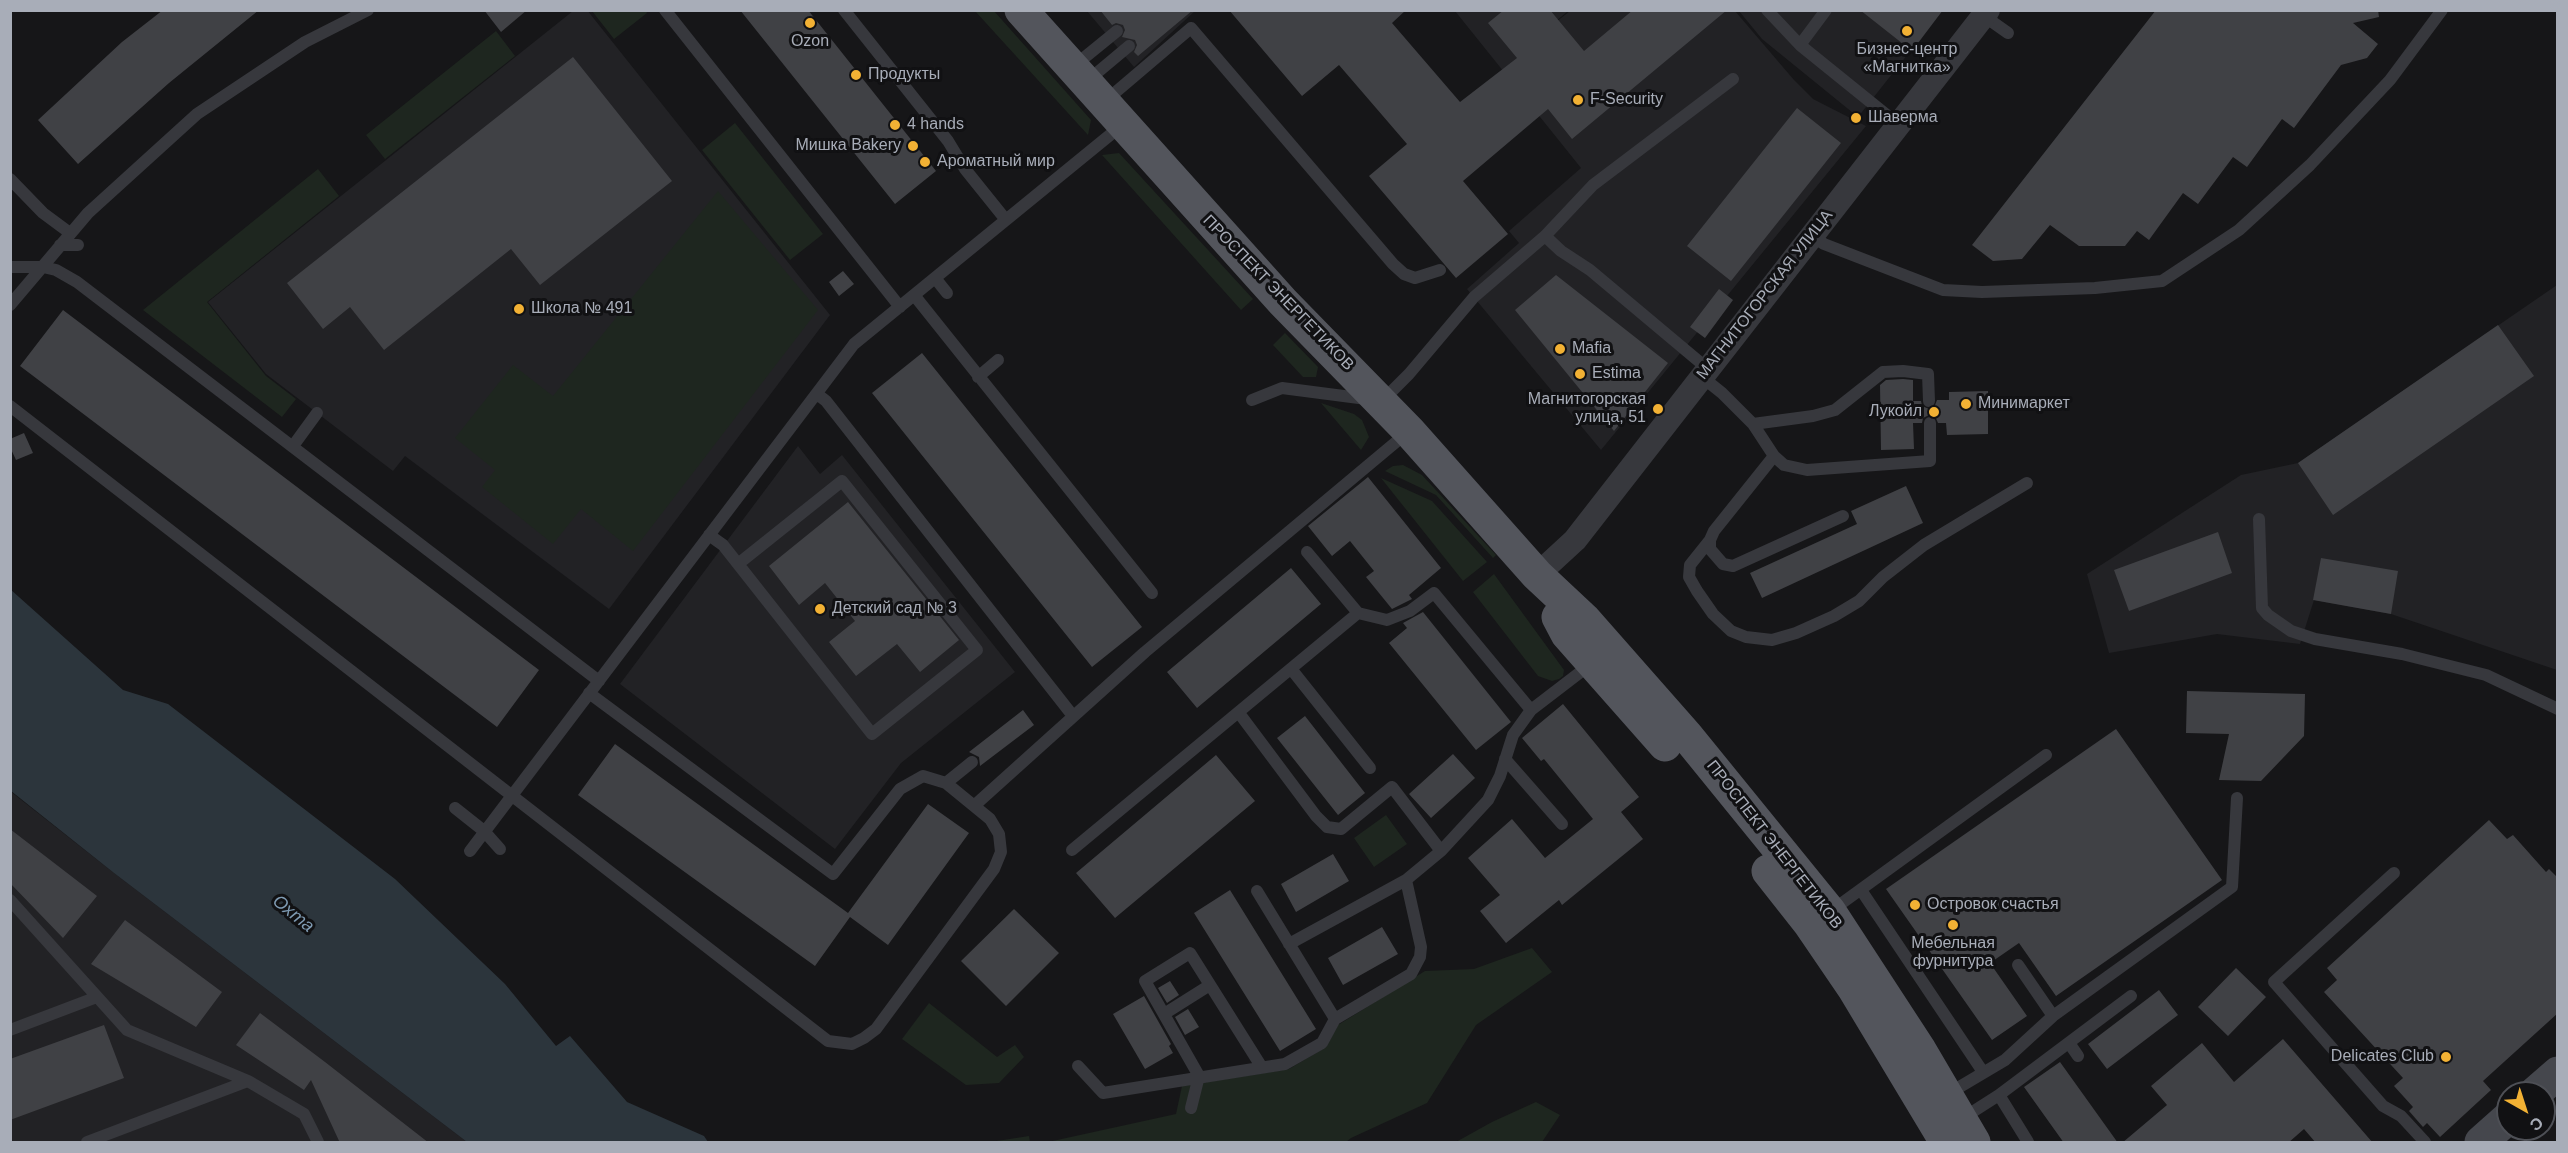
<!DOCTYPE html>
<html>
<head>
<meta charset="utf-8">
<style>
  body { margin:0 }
  #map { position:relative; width:2568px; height:1153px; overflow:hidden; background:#161618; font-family:Helvetica,sans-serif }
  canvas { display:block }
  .frame { position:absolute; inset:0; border:12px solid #a8adb8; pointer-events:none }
  .north { position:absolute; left:2496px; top:1081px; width:60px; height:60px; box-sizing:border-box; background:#111113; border:2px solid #4d4f55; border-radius:50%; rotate:141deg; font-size:16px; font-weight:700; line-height:24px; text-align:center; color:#a8adb8 }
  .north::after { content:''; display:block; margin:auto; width:21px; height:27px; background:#f2b134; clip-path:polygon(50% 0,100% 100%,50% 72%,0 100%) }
</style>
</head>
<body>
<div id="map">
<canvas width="2568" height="1153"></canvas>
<div class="frame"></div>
<div class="north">С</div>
</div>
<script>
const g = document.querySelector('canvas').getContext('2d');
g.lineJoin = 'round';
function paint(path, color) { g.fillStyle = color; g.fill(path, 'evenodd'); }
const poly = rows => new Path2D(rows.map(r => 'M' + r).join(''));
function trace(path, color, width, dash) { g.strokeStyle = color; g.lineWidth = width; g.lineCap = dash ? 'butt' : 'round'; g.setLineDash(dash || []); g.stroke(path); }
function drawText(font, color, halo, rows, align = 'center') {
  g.font = font + ' Helvetica,sans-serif'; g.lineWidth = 6; g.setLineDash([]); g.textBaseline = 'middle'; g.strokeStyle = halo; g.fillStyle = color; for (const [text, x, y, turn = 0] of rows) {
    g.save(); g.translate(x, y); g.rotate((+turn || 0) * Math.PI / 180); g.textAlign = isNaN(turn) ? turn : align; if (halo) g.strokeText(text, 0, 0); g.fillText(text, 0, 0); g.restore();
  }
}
const built = poly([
  [587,10,830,315,609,609,405,456,393,471,266,374,208,302,573,11],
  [1087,11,1195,11,1134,67],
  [1455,11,1568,11,1542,33,1570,11,1735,11,1794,80,1813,99,1866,126,1601,450,1467,289,1519,243,1509,231,1581,168],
  [1739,11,1942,11,1858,117,1762,39],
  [2557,285,2557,670,2391,614,2314,600,2300,644,2217,634,2109,653,2087,574,2241,475,2298,463],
  [798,446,820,474,842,455,1015,672,901,763,835,849,620,684],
  [10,791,114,873,467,1142,11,1142]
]);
const green = poly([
  [645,10,647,13,614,39,592,11],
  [975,11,994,11,1091,120,1088,135],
  [496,31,515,56,385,159,366,135],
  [735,123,823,234,790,260,702,150],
  [1119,153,1253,299,1241,310,1102,155],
  [318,169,339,196,207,302,266,376,296,399,282,417,143,310],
  [718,191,818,310,633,551,581,509,553,544,482,487,495,470,455,438,513,365,553,396],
  [1285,333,1318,367,1316,377,1303,377,1273,345],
  [1321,403,1354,414,1362,420,1369,437,1361,450],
  [1403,465,1422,475,1496,555,1493,558,1436,495,1385,471,1393,466],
  [1381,478,1432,501,1487,562,1463,581],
  [1494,574,1564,670,1563,676,1559,679,1552,681,1538,676,1473,592],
  [1386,815,1407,844,1374,867,1354,838],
  [1532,948,1552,972,1476,1025,1427,1103,1351,1138,1346,1142,1048,1142,1176,1114,1182,1086,1289,1069,1326,1047,1338,1025,1425,971,1474,969],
  [929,1003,997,1057,1015,1045,1024,1057,999,1083,966,1085,902,1039],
  [1536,1102,1560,1115,1542,1142,1456,1142,1492,1122],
  [1029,1136,1030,1142,990,1142]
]);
const water = poly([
  [10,589,123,690,168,704,395,879,505,984,556,1046,570,1036,627,1102,704,1136,708,1142,467,1142,114,873,11,791]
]);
const building = poly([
  [163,10,259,10,169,83,78,164,38,120,122,42],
  [484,10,527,10,501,32],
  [740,10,808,10,936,171,895,204],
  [1100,10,1193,10,1138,56,1134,52,1137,45,1135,40,1122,37,1125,30,1123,25,1116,23,1112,25],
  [1229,10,1406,10,1392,23,1460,102,1517,58,1488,23,1504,10,1550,10,1584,51,1633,10,1727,10,1572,139,1548,109,1463,181,1508,234,1456,278,1369,176,1407,144,1339,65,1302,96],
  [1860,10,1943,10,1912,51],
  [2156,10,2378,10,2379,17,2353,23,2378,44,2367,58,2341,65,2294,128,2282,119,2247,167,2233,157,2198,204,2183,193,2149,240,2137,231,2125,246,2079,246,2050,225,2022,259,1993,261,1972,245],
  [573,57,672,181,540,285,511,249,384,350,350,307,323,329,287,283],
  [1797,108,1841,143,1731,281,1687,246],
  [843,271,854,284,839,296,829,282],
  [1556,275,1668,363,1614,431,1515,310],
  [1719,289,1733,300,1705,338,1690,327],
  [63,310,539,670,497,727,20,366],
  [2498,325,2534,376,2333,515,2298,463],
  [922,353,1142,627,1092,667,872,393],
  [1903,379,1913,380,1913,401,1921,401,1922,406,1929,409,1934,408,1937,400,1949,400,1949,392,1988,391,1988,434,1947,435,1946,423,1938,423,1935,416,1929,415,1923,418,1922,423,1913,423,1914,449,1881,450,1880,385,1886,380],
  [24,433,33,453,16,460,10,447,10,439],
  [1368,477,1441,568,1409,595,1412,599,1392,609,1366,577,1374,571,1350,541,1332,556,1308,526],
  [1906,486,1923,523,1762,598,1750,573,1857,524,1851,511],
  [848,502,959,640,920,672,897,644,856,676,829,642,855,621,825,583,799,605,769,566],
  [2218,532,2232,573,2129,611,2114,570],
  [2321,558,2398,571,2391,614,2313,600],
  [1291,568,1321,604,1197,708,1167,672],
  [1423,612,1511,722,1476,750,1389,643,1407,628,1403,623],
  [2187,691,2305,694,2304,736,2261,781,2219,780,2229,734,2186,733],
  [1563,704,1639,797,1621,812,1643,839,1562,905,1559,900,1506,943,1480,911,1500,895,1468,858,1512,819,1545,858,1593,819,1544,759,1541,761,1522,738],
  [1023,710,1034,725,980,766,979,757,969,752],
  [1305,716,1365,793,1338,815,1277,738],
  [2116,729,2222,880,2056,996,2019,943,1990,963,2027,1016,1992,1040,1886,889],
  [615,744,848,913,928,804,969,833,888,945,850,917,815,966,578,795],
  [1453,754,1475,778,1431,818,1409,794],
  [1216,755,1255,801,1115,918,1076,873],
  [2489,820,2507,839,2513,835,2546,872,2549,869,2558,878,2558,1013,2483,1081,2491,1090,2440,1137,2427,1123,2423,1127,2409,1111,2413,1107,2394,1086,2403,1078,2324,992,2337,980,2327,968],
  [10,829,97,896,63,938,10,883],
  [1333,854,1349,881,1296,912,1281,884],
  [1230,890,1316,1029,1280,1051,1194,913],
  [1014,909,1059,953,1006,1006,961,961],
  [125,920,222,992,196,1027,91,964],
  [1382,927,1398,954,1343,985,1328,958],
  [2236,968,2266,997,2228,1036,2198,1007],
  [1170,981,1179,995,1167,1003,1158,988],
  [2159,990,2178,1015,2107,1069,2088,1044],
  [1144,996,1171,1044,1169,1046,1173,1053,1145,1069,1113,1014],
  [1188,1009,1199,1027,1185,1035,1175,1017],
  [260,1013,325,1062,429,1143,340,1143,311,1080,304,1090,236,1045],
  [104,1025,124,1078,10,1120,10,1059],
  [2283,1039,2373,1143,2316,1143,2304,1129,2288,1143,2122,1143,2167,1105,2151,1086,2202,1043,2234,1082],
  [2060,1062,2118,1143,2064,1143,2024,1087]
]);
const lane = poly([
  [665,10,900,307],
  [844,10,948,141,965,169,1006,220],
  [1767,10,1800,45,1899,125],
  [1984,16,2008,33],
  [1800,45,1826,10],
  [1074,66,1117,31],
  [1086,82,1129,46],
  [1104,102,1191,28,1393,264,1404,274,1415,278,1440,270],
  [10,179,43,213,70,233],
  [1545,236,1561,251,1590,270,1708,369],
  [1812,236,1824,244,1943,290,1982,292,2095,288,2162,281,2239,230,2310,165,2390,80,2442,10],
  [60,245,78,245],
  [10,267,43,267,56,270,77,282,599,681],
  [935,278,947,293],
  [914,295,1152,593],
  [10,305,88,213,197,114,305,42,368,10],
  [978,377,998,360],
  [1702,377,1722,393,1753,424],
  [817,394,826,401,1073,716],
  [1252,400,1282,388,1382,401,1409,374,1474,297,1545,236,1593,185,1733,79],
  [1929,401,1928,374,1903,371,1883,372,1835,410,1813,416,1753,424,1774,456,1784,465,1807,470,1930,461,1930,423],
  [10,406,828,1041,852,1044,864,1038,876,1029,994,869,1001,852,999,834,990,819,946,783,923,776,900,789,833,874,589,693],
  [293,446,317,413],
  [1774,456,1714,531,1710,540,1710,549,1723,564,1733,566,1843,516],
  [2259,519,2262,608,2268,615,2291,631,2315,639,2402,654,2486,675,2558,709],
  [709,535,723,545,872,734,977,650,842,481,738,564],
  [1710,540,1690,565,1689,577,1697,591,1713,614,1731,631,1746,637,1772,640,1796,633,1834,616,1859,601,1883,577,1924,545,2027,483],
  [1307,552,1358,613,1387,620,1410,611,1434,593,1531,710],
  [1292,670,1370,768],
  [1239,713,1316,816,1327,827,1341,829,1392,787,1441,851],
  [1505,759,1562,824],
  [946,783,972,762],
  [975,805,1145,652,1408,432],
  [455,808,484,831,500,849],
  [1072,850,1358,613],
  [470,851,854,344,1121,126],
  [2394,873,2274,982,2383,1106,2401,1116,2425,1142],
  [1861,890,1983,1072],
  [1257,891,1335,1019],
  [10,900,127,1030,248,1081,304,1114,318,1142],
  [1831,911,2046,755],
  [1289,944,1406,880],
  [2018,965,2053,1016],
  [1164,1014,1210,985],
  [10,1030,97,997],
  [2069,1043,2078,1056],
  [1078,1066,1103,1093,1285,1064,1322,1043,1335,1019,1411,974,1420,957,1421,947,1406,880,1441,851,1488,800,1500,776,1513,735,1531,710,1591,664],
  [1946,1095,2005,1060,2053,1016,2232,887,2237,798],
  [1999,1095,2028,1142],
  [1191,1108,1199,1076,1145,981,1190,953,1261,1066],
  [1963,1118,1999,1095,2131,996],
  [87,1142,248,1081]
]);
const street = poly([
  [1537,575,1575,540,1988,10]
]);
const secondary = poly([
  [2535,1093,2558,1073],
  [2481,1142,2508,1118]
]);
const primary = poly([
  [1021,10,1283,302,1409,431,1537,575,1584,619,1687,736,1830,912,1920,1050,1974,1142],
  [1558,617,1567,634,1665,745],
  [1768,871,1809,923,1854,989,1946,1142]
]);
const markers = [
  [810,23,6,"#f2b134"],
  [1907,31,6,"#f2b134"],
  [856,75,6,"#f2b134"],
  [1578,100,6,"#f2b134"],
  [1856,118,6,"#f2b134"],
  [895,125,6,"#f2b134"],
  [913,146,6,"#f2b134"],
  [925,162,6,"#f2b134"],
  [519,309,6,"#f2b134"],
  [1560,349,6,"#f2b134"],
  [1580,374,6,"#f2b134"],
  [1966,404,6,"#f2b134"],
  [1658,409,6,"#f2b134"],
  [1934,412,6,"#f2b134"],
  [820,609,6,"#f2b134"],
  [1915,905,6,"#f2b134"],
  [1953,925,6,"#f2b134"],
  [2446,1057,6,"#f2b134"]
];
const poiNames = [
  ["Ozon",810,42,"center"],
  ["Бизнес-центр",1907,50,"center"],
  ["«Магнитка»",1907,68,"center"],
  ["Продукты",868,75],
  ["F-Security",1590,100],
  ["Шаверма",1868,118],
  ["4 hands",907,125],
  ["Мишка Bakery",901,146,"right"],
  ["Ароматный мир",937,162],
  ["Школа № 491",531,309],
  ["Mafia",1572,349],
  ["Estima",1592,374],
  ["Магнитогорская",1646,400,"right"],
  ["улица, 51",1646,418,"right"],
  ["Минимаркет",1978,404],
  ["Лукойл",1922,412,"right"],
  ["Детский сад № 3",832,609],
  ["Островок счастья",1927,905],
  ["Мебельная",1953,944,"center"],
  ["фурнитура",1953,962,"center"],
  ["Delicates Club",2434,1057,"right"]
];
const streetNames = [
  ["ПРОСПЕКТ ЭНЕРГЕТИКОВ",1278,293,46],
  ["МАГНИТОГОРСКАЯ УЛИЦА",1765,295,-52],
  ["ПРОСПЕКТ ЭНЕРГЕТИКОВ",1774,845,52]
];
const waterNames = [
  ["Охта",293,914,39]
];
paint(built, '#222225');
paint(green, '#1e261f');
paint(water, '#2c353c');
paint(building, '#404145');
trace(lane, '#37383d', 12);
trace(street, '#37383d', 24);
trace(secondary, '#45474d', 33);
trace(primary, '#53555c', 33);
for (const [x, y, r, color] of markers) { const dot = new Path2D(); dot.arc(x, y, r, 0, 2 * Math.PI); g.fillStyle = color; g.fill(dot); trace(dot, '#111113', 2); }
drawText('16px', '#a8adb8', '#111113', poiNames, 'left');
drawText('16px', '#a8adb8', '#111113', streetNames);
drawText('italic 18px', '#7f9bb3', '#111113', waterNames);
</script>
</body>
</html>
